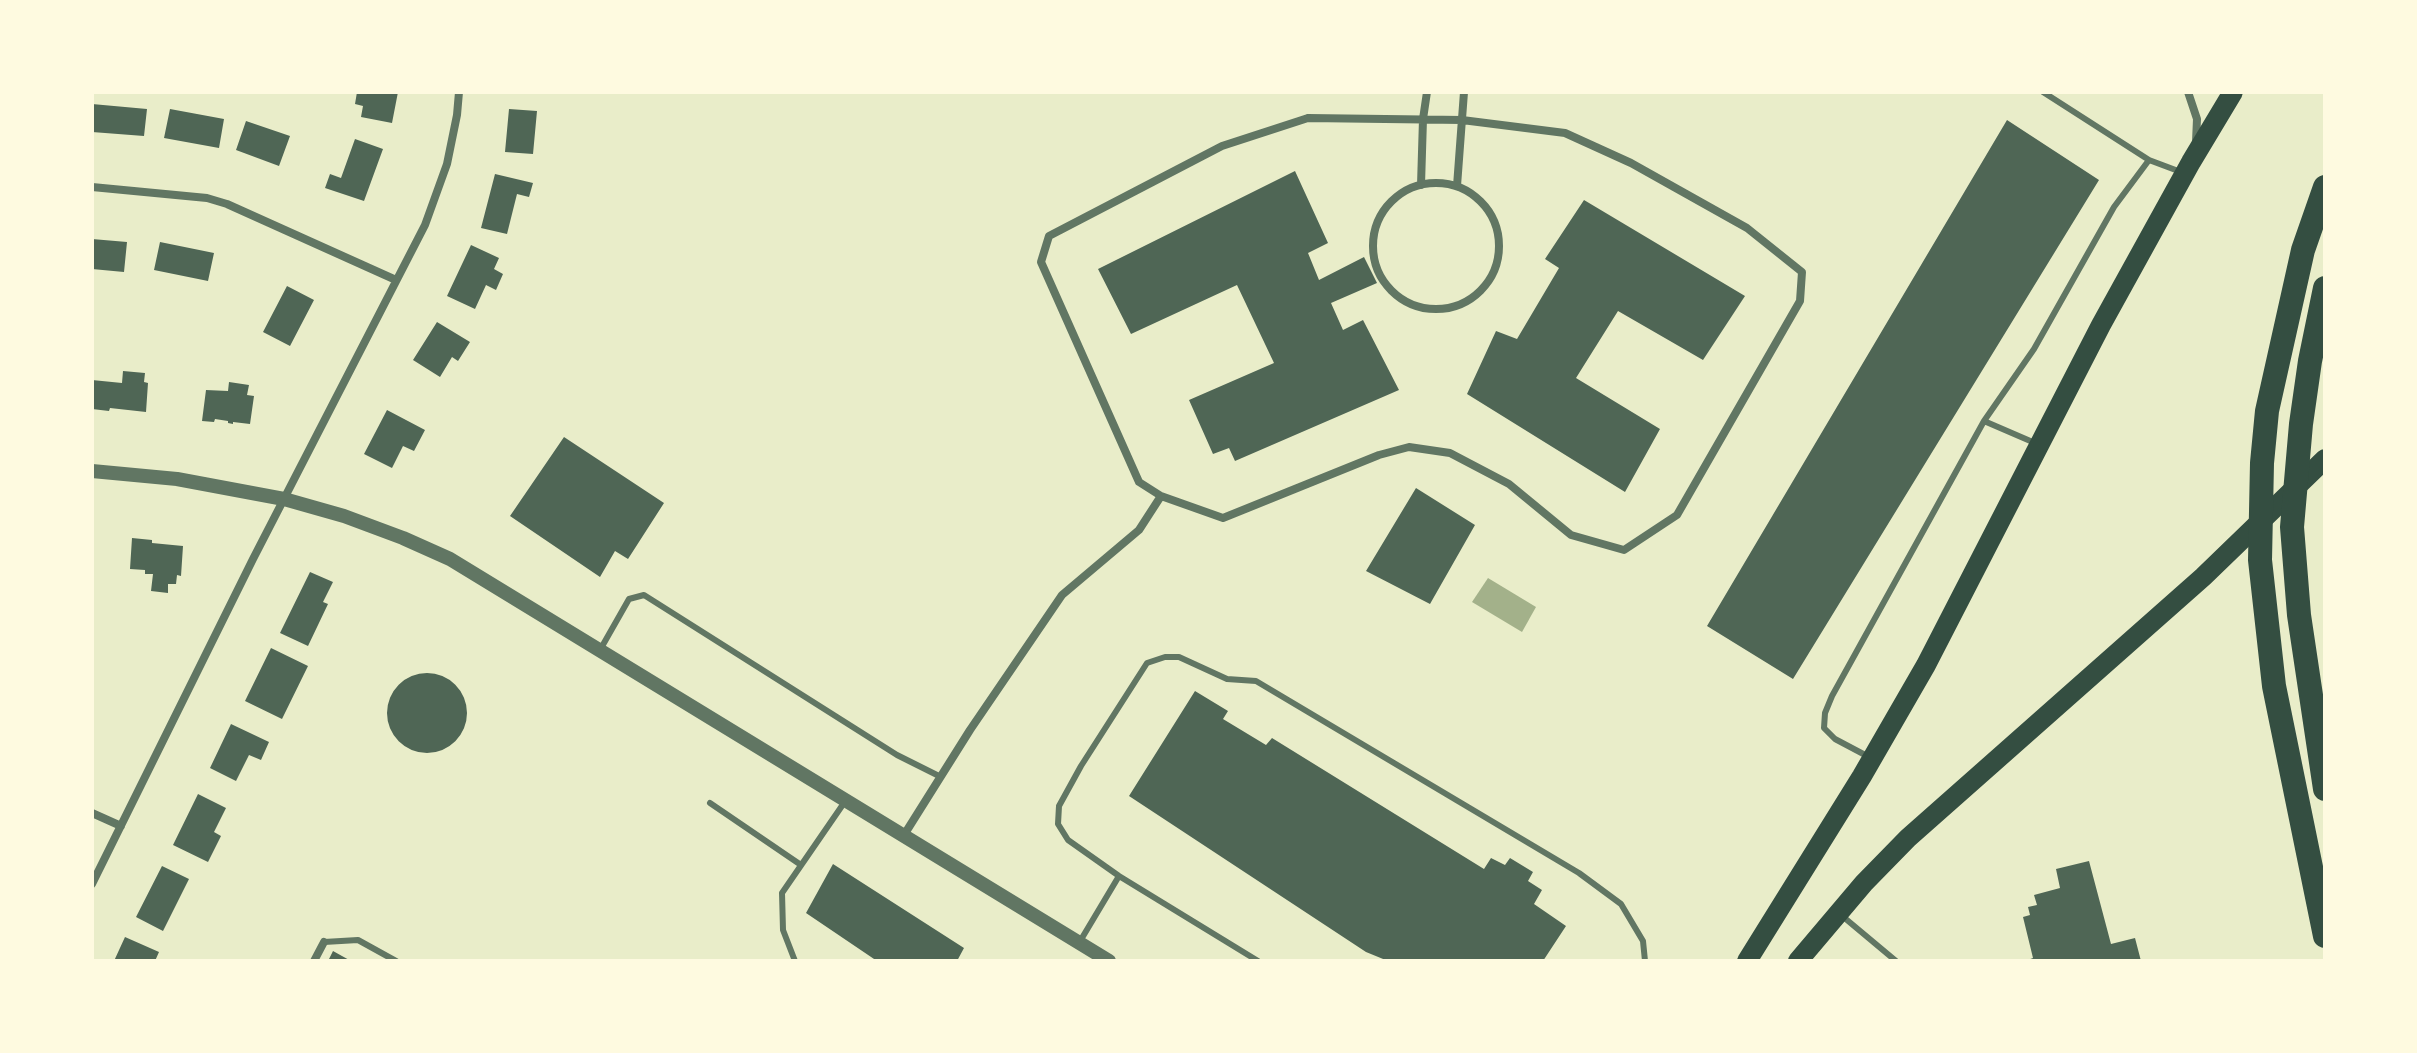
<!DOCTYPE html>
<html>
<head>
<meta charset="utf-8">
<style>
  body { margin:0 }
  #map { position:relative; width:2417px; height:1053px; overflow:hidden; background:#e9edc9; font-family:Mulish,sans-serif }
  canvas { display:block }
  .frame { position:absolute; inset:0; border:94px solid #fefae0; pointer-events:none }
</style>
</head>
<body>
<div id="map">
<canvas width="2417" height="1053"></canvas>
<div class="frame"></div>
</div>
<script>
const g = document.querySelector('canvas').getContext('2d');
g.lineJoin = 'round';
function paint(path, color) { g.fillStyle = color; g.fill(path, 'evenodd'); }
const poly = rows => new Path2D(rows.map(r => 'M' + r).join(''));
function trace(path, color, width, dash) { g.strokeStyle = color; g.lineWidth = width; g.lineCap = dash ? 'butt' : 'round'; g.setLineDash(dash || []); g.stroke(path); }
const water = poly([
  [1488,578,1536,607,1522,632,1472,602]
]);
const building = poly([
  [357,92,398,92,392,123,361,117,363,106,355,104],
  [92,104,147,109,144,136,92,132],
  [170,109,224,119,219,148,164,138],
  [509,109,537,111,533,154,505,152],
  [2007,120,2099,180,1793,679,1707,626],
  [246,121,290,136,279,166,236,150],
  [355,139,383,149,364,201,325,188,330,174,341,178],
  [1295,171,1328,243,1308,253,1319,280,1364,257,1377,283,1331,303,1343,330,1363,320,1399,390,1235,461,1229,448,1213,454,1189,400,1274,363,1237,285,1131,334,1098,269],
  [495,174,533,183,529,197,517,194,507,234,481,228],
  [1584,200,1745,296,1703,360,1618,311,1576,378,1660,429,1625,492,1467,394,1496,331,1517,339,1559,268,1545,259],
  [92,239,127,242,124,272,92,269],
  [160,242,214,253,208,281,154,270],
  [471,245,499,258,494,269,503,274,496,290,486,285,475,309,447,296],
  [287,286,314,300,290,346,263,332],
  [437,322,470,342,458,361,452,357,440,377,413,360],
  [123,371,145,373,144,382,148,383,146,412,110,408,109,411,92,409,92,380,122,383],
  [229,382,249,385,247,395,254,396,250,424,233,422,233,424,228,423,228,421,215,419,214,422,202,421,206,390,228,391],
  [387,410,425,430,414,451,403,446,392,468,364,454],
  [564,437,664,503,628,559,615,551,600,577,510,516],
  [1416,488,1475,525,1430,604,1366,571],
  [132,538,152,540,152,543,183,546,181,576,177,575,176,584,168,584,168,593,151,591,153,574,145,574,145,570,130,569],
  [310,572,333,582,323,602,328,604,308,646,280,633],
  [271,648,308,666,282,719,245,701],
  '387 713a40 40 0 1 1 80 0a40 40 0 1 1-80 0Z',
  [1195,691,1228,711,1223,719,1266,745,1272,738,1484,869,1491,858,1505,865,1510,858,1533,872,1528,881,1542,890,1534,904,1566,926,1543,961,1388,961,1366,952,1129,796],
  [231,724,269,742,261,760,249,755,236,781,210,768],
  [198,794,226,808,214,832,221,836,208,862,173,845],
  [2089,861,2111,944,2135,938,2141,961,2025,961,2033,958,2023,917,2030,915,2028,907,2037,905,2034,895,2060,888,2056,869],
  [833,864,964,948,957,961,877,961,806,913],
  [162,866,189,879,163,931,136,917],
  [125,937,159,952,155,961,114,961],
  [333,951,351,961,328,961]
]);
const service = poly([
  [2043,92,2149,160,2181,172],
  [2035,443,1984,421,2034,349,2114,207,2149,160],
  [600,650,629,599,644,595,897,755,941,777],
  [1869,757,1835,739,1824,728,1825,713,1832,696,1984,421],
  [710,803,801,865],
  [1841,915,1896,961],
  [324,942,358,940,396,961],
  [1079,943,1119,876],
  [795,961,783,930,782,893,846,800],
  [1258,961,1119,876,1068,840,1058,824,1059,806,1081,766,1147,663,1165,657,1179,657,1227,679,1256,681,1579,873,1621,904,1643,941,1645,961]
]);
const minor = poly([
  [2188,92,2197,119,2196,142],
  [1308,118,1462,120,1565,133,1631,163,1747,228,1802,272,1800,301,1677,515,1624,550,1571,535,1509,484,1450,453,1409,447,1379,455,1223,518,1161,496,1139,482,1041,262,1049,236,1222,146,1308,118],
  '1373 246a63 63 0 1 1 126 0a63 63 0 1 1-126 0Z',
  [1421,185,1423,119,1427,92],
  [1457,186,1464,92],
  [92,187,207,198,227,204,396,280],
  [92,813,121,826],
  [904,835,970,730,1062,595,1139,530,1161,496],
  [92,884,253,559,425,225,447,164,457,115,459,92],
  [314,961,324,942]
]);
const tertiary = poly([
  [92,471,177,479,284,499,344,516,403,538,450,559,1109,961]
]);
const primary = poly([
  [1747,961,1862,776,1926,665,2101,325,2191,162,2233,92],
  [1798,961,1864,883,1908,838,2203,577,2325,459]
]);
const motorway = poly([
  [2325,187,2303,250,2267,411,2262,463,2260,560,2274,686,2325,936],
  [2325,288,2310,361,2301,424,2292,527,2299,615,2325,789]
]);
paint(water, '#a3b18a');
paint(building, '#4f6655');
trace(service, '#617663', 6);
trace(minor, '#617663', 8);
trace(tertiary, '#617663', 14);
trace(primary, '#344e41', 20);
trace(motorway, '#344e41', 24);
</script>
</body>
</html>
